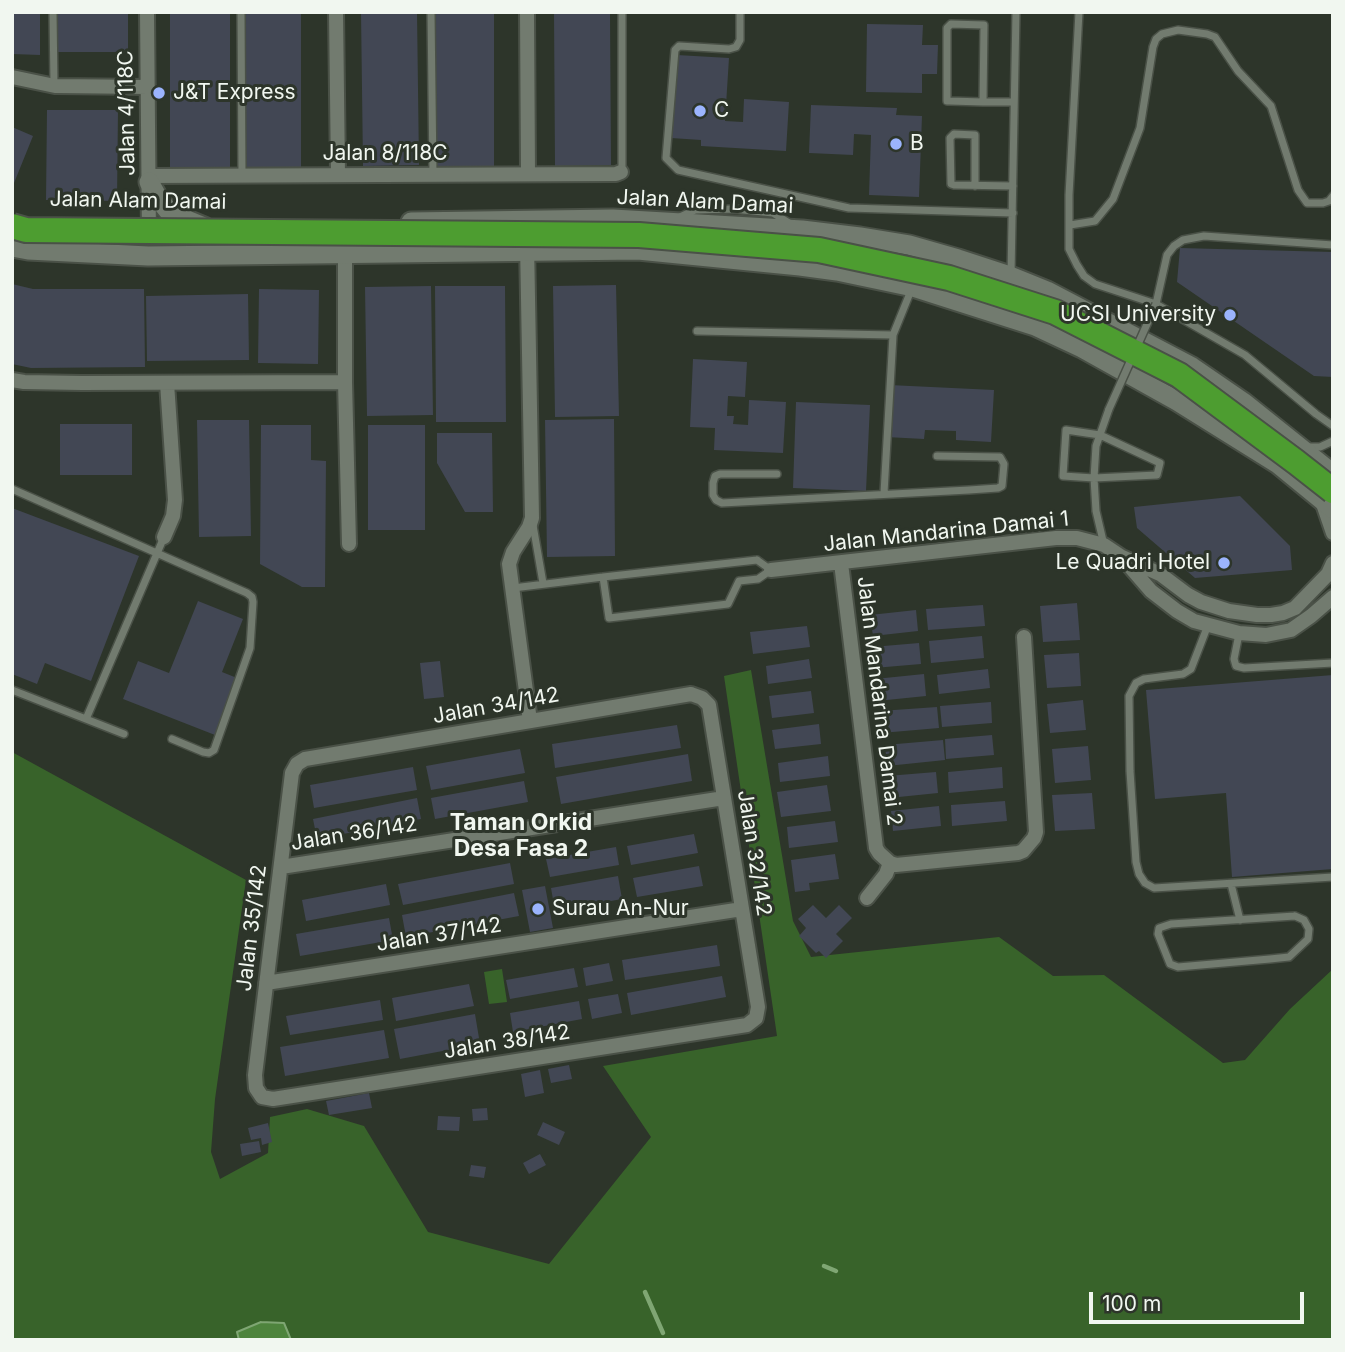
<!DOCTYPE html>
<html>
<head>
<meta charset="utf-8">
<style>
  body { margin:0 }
  #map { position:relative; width:1345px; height:1352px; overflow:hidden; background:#2d352a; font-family:Inter,sans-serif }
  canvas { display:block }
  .frame { position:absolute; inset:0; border:14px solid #f1f7f0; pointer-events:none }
  .scale { position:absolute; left:1089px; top:1292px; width:215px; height:32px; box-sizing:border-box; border:4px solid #f1f7f0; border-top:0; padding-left:9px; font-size:21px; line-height:24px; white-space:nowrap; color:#f1f7f0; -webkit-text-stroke:5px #2d352a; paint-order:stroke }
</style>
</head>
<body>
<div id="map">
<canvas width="1345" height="1352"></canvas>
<div class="frame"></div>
<div class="scale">100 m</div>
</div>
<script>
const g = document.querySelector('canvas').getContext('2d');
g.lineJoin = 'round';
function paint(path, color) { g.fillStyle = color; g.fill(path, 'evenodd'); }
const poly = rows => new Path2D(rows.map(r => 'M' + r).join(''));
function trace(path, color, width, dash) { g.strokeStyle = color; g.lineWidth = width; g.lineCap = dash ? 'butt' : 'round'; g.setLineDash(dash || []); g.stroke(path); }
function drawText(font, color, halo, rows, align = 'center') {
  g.font = font + ' Inter,sans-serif'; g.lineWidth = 6; g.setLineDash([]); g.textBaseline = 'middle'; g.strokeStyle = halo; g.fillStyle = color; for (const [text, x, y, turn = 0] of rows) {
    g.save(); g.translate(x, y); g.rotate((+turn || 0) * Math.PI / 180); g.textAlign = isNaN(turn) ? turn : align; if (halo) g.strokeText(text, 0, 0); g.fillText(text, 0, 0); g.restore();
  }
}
const green = poly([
  [751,670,793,921,811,957,999,937,1053,976,1104,975,1223,1063,1245,1060,1290,1009,1333,969,1333,1340,12,1340,12,752,246,880,215,1099,211,1152,220,1179,268,1153,270,1117,307,1109,364,1126,428,1232,549,1264,651,1137,603,1066,777,1036,724,676],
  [502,969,507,1002,489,1004,484,972]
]);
const water = poly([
  [261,1322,284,1323,291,1340,239,1340,237,1332,261,1322]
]);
const stream = poly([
  [824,1266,836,1271],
  [645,1292,663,1333]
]);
const building = poly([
  [12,12,40,12,40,55,12,54],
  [56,12,128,12,128,52,56,52],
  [170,12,230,12,230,167,170,168],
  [244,12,301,12,301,167,245,167],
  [361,12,417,12,419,165,363,166],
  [436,12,494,12,494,166,436,166],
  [554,12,610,12,611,165,555,166],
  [867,24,923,25,922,45,938,45,937,74,922,74,922,93,866,92],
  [677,55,729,58,725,121,743,122,744,99,789,102,786,151,701,146,701,140,671,138],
  [811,105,897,108,896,115,922,116,919,197,869,195,871,135,854,134,853,155,809,153],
  [47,110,118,110,117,201,46,200],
  [12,127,33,136,12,188],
  [1180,248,1333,252,1333,377,1314,376,1177,282],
  [12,284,33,289,144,289,145,367,31,368,12,364],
  [616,285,619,416,555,417,553,286],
  [431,286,433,415,367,416,365,287],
  [435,286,505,286,506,422,436,422],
  [259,289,319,290,318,364,258,363],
  [248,294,249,360,147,361,146,296],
  [693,359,747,362,745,397,728,396,727,416,734,416,733,424,748,425,749,400,786,402,783,453,714,450,715,428,690,427],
  [889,385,994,390,991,442,956,440,956,431,925,430,924,439,886,437],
  [796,402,870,405,866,491,793,488],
  [614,419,615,556,547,557,545,420],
  [197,420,249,420,251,536,199,537],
  [60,424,132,424,132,475,60,475],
  [261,425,311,425,311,460,326,461,325,587,302,587,260,564],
  [368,425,425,425,425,530,368,530],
  [437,433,492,433,493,512,465,512,437,463],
  [1240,496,1290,546,1292,570,1195,578,1137,528,1134,507],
  [12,508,139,556,91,681,45,663,37,684,12,674],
  [198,601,243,619,222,672,237,678,215,735,123,699,138,661,169,673],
  [1077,603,1080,640,1043,642,1040,606],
  [983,605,985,626,928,630,926,609],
  [916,610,918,631,873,636,870,615],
  [807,626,810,647,753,654,750,632],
  [982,636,984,658,931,663,929,641],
  [919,643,921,664,874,668,872,647],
  [1079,653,1081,686,1047,688,1044,655],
  [809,659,812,678,768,684,766,666],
  [440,661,444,697,424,699,420,663],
  [988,669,990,688,939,694,937,675],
  [924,674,926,696,877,701,875,679],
  [1333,675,1333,869,1232,877,1226,793,1155,799,1146,690],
  [811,691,814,713,772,718,769,696],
  [1083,700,1086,730,1050,733,1047,704],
  [991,702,992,723,942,727,940,706],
  [937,707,939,728,881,733,880,711],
  [819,724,821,744,775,749,772,730],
  [677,725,681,748,555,768,552,744],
  [992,735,994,755,946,759,945,739],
  [943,740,945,760,887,766,885,745],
  [1088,746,1091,780,1055,783,1052,749],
  [520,749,525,773,431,790,426,766],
  [688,754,692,781,561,804,556,777],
  [828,756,830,776,780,782,778,763],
  [413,767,417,790,314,808,310,785],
  [1002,767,1003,788,949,793,948,772],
  [936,772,938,793,889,798,887,776],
  [524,781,528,802,435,819,431,798],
  [827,785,831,811,781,817,777,792],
  [1092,793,1095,829,1055,831,1052,795],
  [417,798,421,819,317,839,313,819],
  [1005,801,1007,821,952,826,951,805],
  [939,806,941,826,893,831,891,811],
  [835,821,838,842,789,848,787,827],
  [694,834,698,853,631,865,627,846],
  [616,847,619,865,550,877,546,859],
  [835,854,839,879,809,883,810,890,795,892,791,860],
  [510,863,514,884,403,905,398,884],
  [699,866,703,886,637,897,633,878],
  [618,876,622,899,555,911,551,888],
  [386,884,390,905,306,921,302,900],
  [545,886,553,928,530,932,522,890],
  [514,893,519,916,406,937,402,915],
  [813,905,826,918,839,905,852,918,836,934,843,941,826,958,819,951,816,953,799,936,806,928,798,919],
  [389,918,393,940,300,956,296,934],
  [717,945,720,966,625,980,622,960],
  [609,963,613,981,586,986,583,968],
  [574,968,578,987,510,999,506,980],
  [722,976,726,997,631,1015,627,993],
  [469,984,474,1006,396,1021,392,998],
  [618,994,622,1013,592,1019,588,999],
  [380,1000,383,1020,290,1035,286,1016],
  [579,1001,582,1019,513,1032,510,1013],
  [475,1014,480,1044,400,1059,394,1029],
  [384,1030,389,1058,285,1076,280,1047],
  [569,1065,572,1079,551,1083,548,1069],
  [540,1070,544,1093,525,1097,521,1074],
  [369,1093,372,1108,329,1115,326,1101],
  [487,1108,488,1120,473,1121,472,1109],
  [438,1116,460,1117,459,1131,437,1130],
  [543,1122,565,1132,559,1145,537,1135],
  [268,1123,272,1142,262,1145,261,1138,251,1140,248,1128],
  [259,1141,261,1152,242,1156,240,1144],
  [540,1154,546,1165,529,1174,523,1163],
  [471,1165,486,1167,484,1178,469,1176]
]);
const lane = poly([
  [53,12,54,85],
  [241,12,242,175],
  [431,12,433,175],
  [740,12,740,40,736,47,729,49,679,46,675,50,666,158,678,170,849,208,1013,213],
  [1079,12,1069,195,1069,249,1077,265,1084,276,1095,284,1156,304,1245,355,1316,414,1333,426],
  [983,102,984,25,951,24,947,28,947,101,950,101,983,102,1014,102],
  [621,172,622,166,622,12],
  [975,186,975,135,954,134,950,138,951,184,954,185,1013,186],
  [680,217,695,210,733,209,773,213,789,223],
  [1070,225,1095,221,1113,199,1140,128,1153,47,1156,39,1162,34,1178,30,1207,34,1215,37,1238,71,1271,106,1298,190,1307,203,1323,203,1329,201,1333,196],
  [1011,274,1016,12],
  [1156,304,1167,255,1174,246,1183,240,1204,236,1333,245],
  [697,331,893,335],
  [1066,430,1100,435,1160,463,1157,475,1094,478,1063,476,1066,430],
  [1307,447,1320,447,1333,441],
  [777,474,720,474,715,476,713,483,713,495,716,500,722,503,969,490,998,488,1002,486,1004,464,1000,457,937,456],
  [12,489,247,593,252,597,253,602,250,648,214,750,209,753,203,752,172,739],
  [884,493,893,335,912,288],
  [533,525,543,583],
  [1104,545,1096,511,1094,478,1096,446,1109,409],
  [757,560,771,570,758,579,739,581,728,604,609,618,603,577,757,560],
  [513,588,603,577],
  [1208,625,1191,669,1183,674,1144,679,1136,683,1129,696,1130,771,1136,862,1139,874,1145,883,1154,888,1333,877],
  [1239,634,1234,659,1236,666,1244,668,1333,663],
  [12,690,124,734],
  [86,719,164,537],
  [1231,884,1240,920],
  [1295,916,1304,920,1309,929,1308,939,1289,957,1270,959,1178,967,1170,964,1158,934,1159,928,1171,924,1295,916]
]);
const street = poly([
  [147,12,149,238],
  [336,12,338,175],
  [527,12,528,174],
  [12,77,55,86,148,87],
  [149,176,616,174,621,172],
  [527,243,532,518,529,527,513,552,509,564,530,721],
  [345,254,345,382,349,544],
  [12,380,24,382,82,383,345,382],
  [1322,501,1333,533],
  [164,537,173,516,175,500,167,383],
  [1125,561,1151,591,1177,611,1194,621,1239,633,1266,635,1291,630,1311,616,1333,597],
  [841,563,876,848,879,853,890,863,896,865,1018,853,1023,851,1034,838,1036,832,1024,637],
  [771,570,1056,538,1077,538,1104,545,1122,557,1160,574,1188,595,1201,602,1229,611,1257,615,1271,615,1283,613,1295,608,1328,574,1333,563],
  [691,694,702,698,709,705,758,1007,756,1018,747,1025,273,1099,262,1097,256,1088,255,1075,292,773,297,764,305,759,691,694],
  [281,867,724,798],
  [867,898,886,874,890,863],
  [266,983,742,909]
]);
const secondary = poly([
  [149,182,158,198,170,213,204,227],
  [411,222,613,219,802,230,860,237,909,245,958,259,1010,276,1047,291,1192,367,1243,402,1333,474],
  [12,247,28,250,148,256,638,250,800,266,837,271,913,287,1035,326,1082,348,1177,401,1278,464,1333,509]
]);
const laneBridge = poly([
  [1109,409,1156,304]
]);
const highwayBridge = poly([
  [12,226,26,230,639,235,819,250,949,278,1055,312,1179,375,1296,462,1333,491]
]);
const markers = [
  [159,93,7,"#9bb4fd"],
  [700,111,7,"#9bb4fd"],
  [896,144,7,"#9bb4fd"],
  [1230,315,7,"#9bb4fd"],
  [1224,563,7,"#9bb4fd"],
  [538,909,7,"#9bb4fd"]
];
const poiNames = [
  ["J&T Express",173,93],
  ["C",714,111],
  ["B",910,144],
  ["UCSI University",1216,315,"right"],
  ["Le Quadri Hotel",1210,563,"right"],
  ["Surau An-Nur",552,909]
];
const streetNames = [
  ["Jalan 4/118C",127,113,-91],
  ["Jalan 8/118C",385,154],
  ["Jalan Alam Damai",138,201,1],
  ["Jalan Alam Damai",705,202,3],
  ["Jalan Mandarina Damai 1",946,532,-6],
  ["Jalan Mandarina Damai 2",879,701,83],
  ["Jalan 34/142",496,706,-10],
  ["Jalan 36/142",354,834,-9],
  ["Jalan 32/142",754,853,81],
  ["Jalan 35/142",252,928,-83],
  ["Jalan 37/142",439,935,-9],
  ["Jalan 38/142",507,1042,-9]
];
const neighbourhoodNames = [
  ["Taman Orkid",521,823],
  ["Desa Fasa 2",521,849]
];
paint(green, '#38632a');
paint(water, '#4e843d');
trace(water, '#7fa673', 2);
trace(stream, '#7fa673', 4.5);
paint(building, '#424754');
trace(lane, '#4a5147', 10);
trace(street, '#4a5147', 18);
trace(secondary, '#4a5147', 23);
trace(lane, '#727b6f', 7);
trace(street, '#727b6f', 14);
trace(secondary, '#727b6f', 19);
trace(laneBridge, '#4a5147', 10, []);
trace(highwayBridge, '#4a5147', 28, []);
trace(laneBridge, '#727b6f', 7);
trace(highwayBridge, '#4d9d30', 24);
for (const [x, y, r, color] of markers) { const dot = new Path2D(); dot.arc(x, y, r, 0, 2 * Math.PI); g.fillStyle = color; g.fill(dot); trace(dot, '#2d352a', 2.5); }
drawText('21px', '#f1f7f0', '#2d352a', poiNames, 'left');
drawText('21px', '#f1f7f0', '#2d352a', streetNames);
drawText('bold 23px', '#f1f7f0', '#2d352a', neighbourhoodNames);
</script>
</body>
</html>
